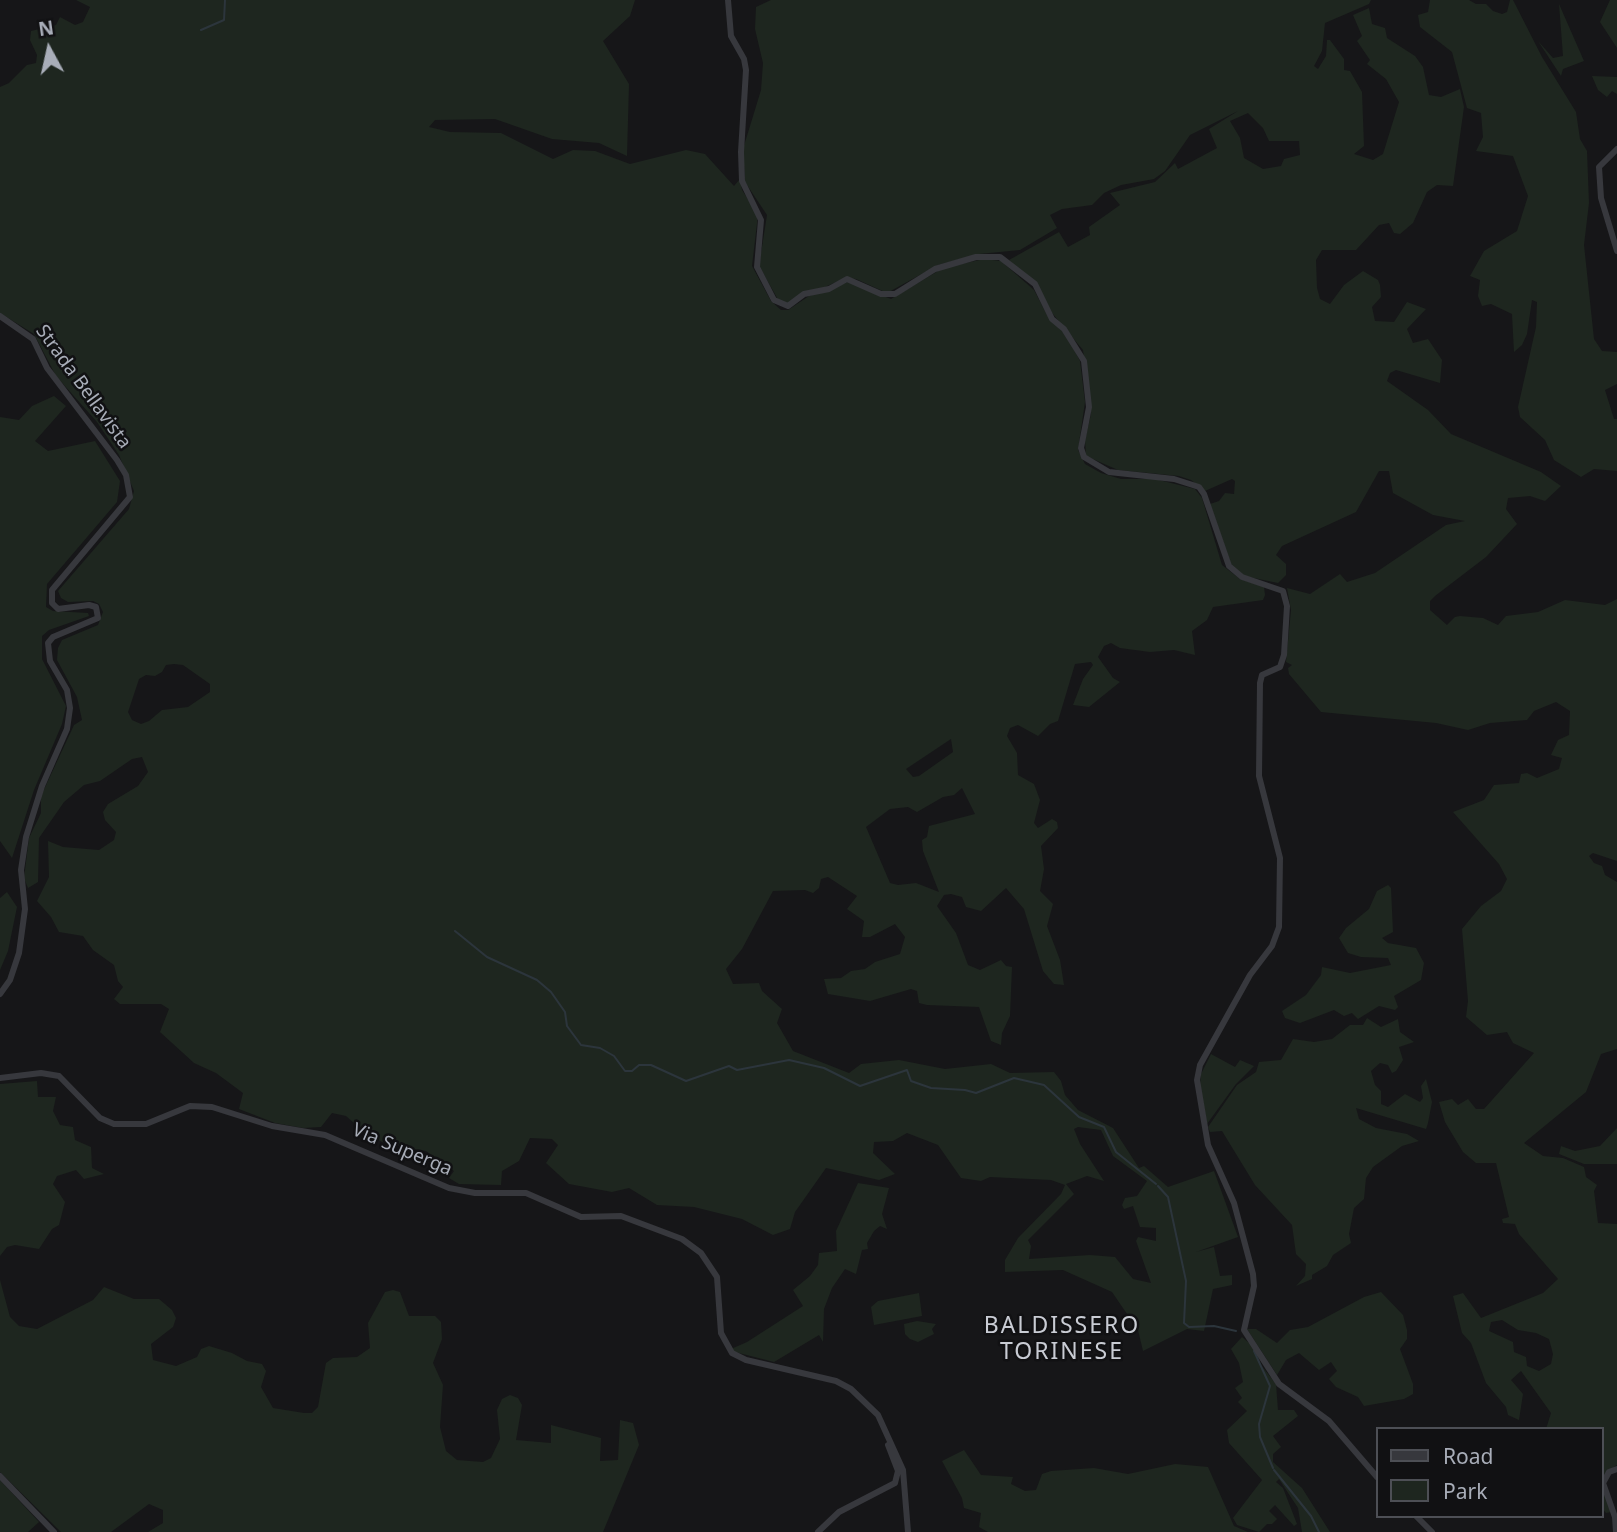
<!DOCTYPE html>
<html>
<head>
<meta charset="utf-8">
<style>
  body { margin:0 }
  #map { position:relative; width:1617px; height:1532px; overflow:hidden; background:#161618; font-family:"Noto Sans",sans-serif }
  canvas { display:block }
  .legend { position:absolute; left:1376px; top:1427px; width:228px; height:91px; box-sizing:border-box; background:#111113; border:2px solid #4d4f55; margin:0; padding:9px 12px; list-style:none; font-size:21px; color:#a8adb8 }
  .legend li { display:flex; align-items:center; gap:14px; height:35px }
  .legend b { width:35px; border:2px solid #4d4f55 }
  .north { position:absolute; left:14px; top:14px; width:70px; height:70px; -webkit-text-stroke:5px #111113; paint-order:stroke; rotate:352deg; font-size:19px; font-weight:700; line-height:28px; text-align:center; color:#a8adb8 }
  .north::after { content:''; display:block; margin:auto; width:24px; height:32px; background:#a8adb8; clip-path:polygon(50% 0,100% 100%,50% 72%,0 100%) }
</style>
</head>
<body>
<div id="map">
<canvas width="1617" height="1532"></canvas>
<ul class="legend">
<li><b style="height:9px;background:#37383d"></b>Road</li>
<li><b style="height:19px;background:#1e261f"></b>Park</li>
</ul>
<div class="north">N</div>
</div>
<script>
const g = document.querySelector('canvas').getContext('2d');
g.lineJoin = 'round';
function paint(path, color) { g.fillStyle = color; g.fill(path, 'evenodd'); }
const poly = rows => new Path2D(rows.map(r => 'M' + r).join(''));
function trace(path, color, width, dash) { g.strokeStyle = color; g.lineWidth = width; g.lineCap = dash ? 'butt' : 'round'; g.setLineDash(dash || []); g.stroke(path); }
function drawText(font, color, halo, rows, align = 'center') {
  g.font = font + ' "Noto Sans",sans-serif'; g.lineWidth = 5; g.setLineDash([]); g.textBaseline = 'middle'; g.strokeStyle = halo; g.fillStyle = color; for (const [text, x, y, turn = 0] of rows) {
    g.save(); g.translate(x, y); g.rotate((+turn || 0) * Math.PI / 180); g.textAlign = isNaN(turn) ? turn : align; if (halo) g.strokeText(text, 0, 0); g.fillText(text, 0, 0); g.restore();
  }
}
const green = poly([
  [76,0,635,0,630,16,603,41,629,84,627,156,599,143,552,139,495,119,435,120,429,127,450,132,501,133,553,159,573,150,595,151,630,164,686,150,705,154,734,186,740,179,742,190,758,215,752,266,771,301,781,310,788,310,809,296,848,282,891,299,943,268,984,259,1001,261,1034,290,1047,315,1067,336,1080,361,1085,402,1078,450,1085,464,1101,473,1121,479,1155,479,1195,489,1202,498,1222,565,1240,579,1264,587,1265,595,1263,600,1213,607,1207,620,1192,631,1195,655,1174,650,1150,652,1120,648,1111,643,1104,646,1098,657,1113,678,1120,682,1089,707,1073,705,1083,679,1093,665,1091,662,1075,664,1058,721,1050,724,1038,736,1018,725,1010,728,1007,736,1017,753,1018,775,1034,784,1040,800,1034,823,1038,828,1052,819,1057,822,1058,828,1041,846,1044,869,1040,891,1053,904,1047,926,1060,960,1064,985,1054,984,1043,971,1024,909,1006,888,981,911,966,907,962,897,951,894,944,895,937,906,956,933,968,965,980,970,1001,960,1006,966,1012,967,1010,1016,1002,1033,1001,1045,991,1041,979,1007,927,1005,919,1003,917,991,911,989,870,1001,828,994,824,979,841,978,851,971,865,969,875,962,900,954,905,937,895,924,870,937,862,937,864,921,847,909,857,896,828,877,821,879,819,888,813,893,805,890,773,891,742,949,726,969,733,984,759,983,762,991,782,1009,777,1023,793,1051,849,1073,861,1064,899,1060,945,1069,991,1064,1010,1073,1054,1072,1061,1081,1065,1095,1078,1110,1113,1128,1139,1168,1144,1166,1168,1187,1214,1171,1238,1237,1196,1252,1214,1247,1220,1276,1232,1275,1232,1285,1213,1289,1204,1331,1187,1329,1143,1351,1138,1330,1112,1292,1063,1270,1005,1272,1005,1260,1018,1238,1061,1194,1065,1185,1051,1180,990,1177,981,1181,961,1178,938,1145,907,1133,893,1141,874,1142,873,1153,895,1174,879,1180,826,1168,795,1212,790,1229,773,1235,742,1219,694,1207,657,1205,629,1188,612,1192,569,1184,546,1163,558,1145,552,1139,530,1138,519,1161,502,1171,501,1185,459,1184,449,1178,454,1171,426,1151,386,1144,364,1132,346,1116,332,1113,321,1127,303,1128,275,1123,239,1109,243,1093,216,1073,194,1063,160,1032,169,1009,161,1004,120,1004,114,999,123,987,118,981,114,965,93,950,83,936,59,932,51,917,37,901,49,877,48,841,63,847,99,850,114,840,116,832,105,820,103,812,108,804,138,786,148,772,142,757,132,759,100,781,84,785,64,802,39,838,38,882,28,888,24,878,29,838,41,813,41,796,74,725,82,720,77,697,57,660,58,648,62,640,98,625,103,612,99,604,93,601,68,602,61,598,58,591,129,509,134,491,119,455,97,422,56,376,34,334,0,313,0,87,9,83,27,65,36,63,37,55,30,40,31,31,56,25,60,17,75,25,83,22,90,7],
  [174,664,183,665,210,684,210,692,188,707,162,710,149,721,141,724,132,720,128,712,139,679,146,675,155,676,162,672,166,665],
  [951,739,953,752,919,776,913,777,906,769],
  [962,788,975,814,929,826,927,837,922,840,923,851,939,892,916,883,898,885,890,883,866,827,890,809,908,807,917,812,943,797,954,795],
  [1078,1127,1101,1130,1113,1156,1147,1181,1137,1196,1125,1198,1122,1205,1124,1209,1133,1206,1140,1227,1156,1228,1156,1241,1138,1237,1136,1241,1151,1283,1133,1279,1115,1257,1090,1255,1029,1259,1031,1246,1028,1240,1074,1194,1066,1184,1087,1176,1104,1181,1080,1144,1074,1129],
  [771,0,1371,0,1369,4,1325,23,1322,51,1314,66,1318,69,1326,56,1327,40,1330,40,1344,59,1344,70,1350,71,1362,92,1364,146,1354,154,1373,160,1383,154,1399,102,1386,79,1367,64,1370,60,1357,41,1362,36,1353,15,1369,8,1372,24,1385,28,1387,38,1415,56,1423,67,1429,95,1441,97,1460,89,1464,107,1453,186,1437,185,1427,192,1413,223,1400,234,1394,233,1389,223,1379,225,1356,250,1322,250,1316,260,1317,288,1320,299,1330,304,1344,285,1363,271,1378,280,1380,285,1381,297,1372,307,1375,321,1394,322,1407,302,1426,309,1407,329,1413,343,1428,339,1442,360,1440,383,1396,370,1390,373,1387,381,1428,410,1451,434,1541,472,1561,486,1545,501,1530,496,1508,498,1506,509,1517,524,1486,557,1435,596,1430,601,1430,610,1447,625,1455,617,1460,616,1483,618,1498,625,1506,616,1538,612,1565,600,1605,605,1617,599,1617,861,1593,853,1589,856,1594,863,1602,866,1605,875,1617,882,1617,1049,1601,1054,1586,1092,1524,1143,1543,1156,1563,1158,1584,1167,1586,1177,1597,1185,1594,1191,1598,1223,1617,1224,1617,1465,1605,1473,1602,1482,1611,1512,1606,1513,1601,1507,1601,1429,1546,1429,1551,1413,1521,1371,1511,1380,1523,1394,1519,1420,1508,1415,1506,1407,1486,1383,1471,1343,1462,1333,1453,1296,1463,1293,1481,1318,1543,1293,1558,1279,1519,1234,1515,1224,1503,1223,1502,1219,1509,1217,1496,1163,1476,1163,1463,1152,1445,1122,1439,1102,1452,1099,1458,1105,1468,1099,1476,1109,1484,1109,1534,1053,1513,1043,1507,1032,1487,1035,1466,1017,1468,1001,1462,929,1481,906,1501,891,1507,879,1499,864,1453,812,1484,800,1494,785,1519,783,1521,774,1527,773,1537,778,1559,769,1562,758,1551,755,1558,740,1569,735,1570,711,1556,702,1534,711,1527,720,1490,723,1468,730,1436,723,1321,712,1289,674,1288,668,1292,665,1286,662,1291,610,1287,588,1310,594,1340,574,1347,582,1375,573,1446,525,1465,521,1433,515,1393,493,1389,471,1379,471,1356,512,1282,546,1276,555,1286,564,1286,575,1278,583,1244,576,1231,564,1210,504,1219,501,1225,493,1234,494,1235,481,1232,479,1205,491,1191,480,1179,476,1118,470,1086,456,1085,440,1091,414,1083,350,1047,307,1044,297,1009,260,1059,232,1068,247,1090,235,1089,227,1120,205,1110,193,1155,182,1175,163,1178,169,1217,148,1209,129,1238,111,1190,135,1165,171,1154,179,1121,185,1104,193,1092,205,1062,209,1050,215,1057,228,1020,250,979,254,938,265,887,293,856,279,845,278,787,304,780,303,759,266,767,215,745,182,743,149,761,90,763,63,755,29,756,7],
  [1248,113,1263,128,1269,141,1299,141,1300,155,1284,159,1281,166,1263,169,1244,158,1240,138,1230,121],
  [1502,1320,1518,1330,1536,1333,1549,1339,1553,1354,1551,1364,1539,1371,1527,1366,1526,1357,1514,1352,1513,1342,1489,1331,1491,1322],
  [1430,0,1469,0,1476,4,1486,4,1493,11,1502,14,1507,12,1510,0,1513,0,1542,57,1576,112,1580,139,1587,151,1589,203,1584,245,1594,339,1602,351,1617,352,1617,384,1605,390,1614,419,1617,419,1617,471,1594,469,1581,477,1554,460,1545,440,1520,417,1518,407,1536,327,1537,302,1532,300,1527,334,1522,345,1514,352,1512,314,1491,304,1482,306,1478,296,1480,280,1470,276,1484,251,1517,231,1528,196,1513,156,1476,151,1483,137,1481,113,1467,108,1452,52,1420,27,1418,15,1428,12],
  [1610,0,1617,0,1617,48,1600,22],
  [1559,4,1584,61,1563,69,1561,76,1538,41,1553,58,1563,56],
  [1592,76,1617,77,1617,94,1612,91,1607,97,1598,90],
  [54,396,66,406,35,441,48,451,95,441,120,481,117,502,47,584,46,607,53,611,88,613,89,616,49,630,42,636,42,659,66,706,62,724,34,790,12,858,0,841,0,417,19,420,32,406],
  [1388,885,1391,888,1393,932,1382,938,1388,943,1416,948,1424,963,1421,980,1394,996,1398,1007,1395,1010,1379,1006,1358,1019,1352,1013,1344,1016,1334,1010,1300,1023,1285,1018,1282,1011,1306,995,1321,975,1322,967,1350,973,1391,965,1388,958,1361,957,1348,953,1339,938,1346,928,1369,909,1377,891],
  [7,892,17,907,8,951,0,970,0,898],
  [1367,1018,1381,1027,1398,1019,1400,1032,1414,1042,1399,1047,1403,1060,1396,1071,1392,1073,1388,1065,1380,1063,1371,1071,1375,1085,1381,1091,1381,1104,1388,1107,1405,1094,1420,1102,1423,1098,1421,1086,1426,1079,1432,1102,1428,1123,1426,1129,1356,1108,1359,1119,1376,1128,1407,1134,1419,1141,1402,1146,1373,1167,1366,1178,1364,1199,1354,1208,1349,1234,1351,1243,1333,1255,1327,1266,1312,1275,1312,1279,1296,1286,1305,1276,1306,1264,1296,1254,1292,1225,1255,1185,1222,1131,1210,1132,1208,1127,1237,1085,1256,1072,1259,1062,1281,1060,1293,1039,1314,1042,1332,1039,1350,1025,1363,1025],
  [1211,1054,1235,1067,1240,1060,1254,1066,1236,1084,1207,1124,1200,1085,1201,1074],
  [37,1081,38,1097,56,1097,53,1111,60,1125,73,1127,75,1140,91,1147,92,1168,104,1174,84,1179,76,1170,57,1176,53,1184,65,1202,59,1225,52,1229,39,1249,15,1245,7,1247,0,1256,0,1084],
  [1617,1128,1617,1164,1584,1164,1559,1154,1561,1146,1575,1151,1600,1146],
  [858,1183,889,1188,882,1214,887,1229,880,1226,874,1231,867,1243,868,1249,862,1250,856,1274,845,1269,832,1288,824,1309,823,1342,819,1335,774,1362,735,1352,731,1349,747,1342,803,1306,793,1290,810,1276,818,1265,819,1253,837,1251,836,1231],
  [0,1280,10,1317,19,1326,37,1329,93,1300,104,1287,134,1299,159,1299,172,1310,176,1318,173,1327,151,1344,153,1360,176,1366,197,1357,201,1349,209,1346,232,1353,247,1361,262,1364,266,1371,261,1387,273,1408,304,1413,312,1413,318,1407,326,1363,333,1358,357,1357,370,1348,368,1323,385,1292,393,1290,400,1292,409,1316,435,1316,441,1322,442,1339,433,1363,443,1385,440,1427,446,1451,457,1460,483,1462,491,1458,500,1439,497,1410,502,1399,510,1395,518,1398,522,1405,516,1440,551,1443,551,1425,601,1438,600,1461,618,1460,620,1420,633,1423,639,1445,603,1532,148,1532,163,1523,163,1510,149,1504,111,1532,61,1532,0,1472],
  [1381,1292,1403,1315,1407,1330,1407,1339,1400,1349,1413,1384,1413,1394,1404,1399,1364,1406,1358,1397,1336,1387,1329,1379,1337,1371,1331,1362,1319,1370,1299,1353,1286,1360,1277,1375,1247,1329,1256,1329,1277,1343,1290,1330,1308,1327,1364,1297],
  [919,1293,922,1316,874,1325,871,1307,878,1301],
  [917,1321,936,1324,932,1329,934,1334,918,1342,910,1339,905,1334,904,1324],
  [1242,1337,1255,1348,1261,1365,1276,1384,1278,1410,1294,1410,1298,1416,1273,1436,1281,1447,1273,1454,1273,1462,1302,1488,1330,1532,1302,1532,1298,1508,1279,1479,1276,1482,1283,1488,1297,1524,1294,1526,1275,1505,1269,1511,1277,1519,1272,1524,1267,1524,1259,1532,1237,1525,1233,1518,1262,1480,1229,1443,1227,1430,1247,1411,1238,1402,1242,1398,1235,1388,1243,1382,1239,1363,1231,1349],
  [964,1450,981,1475,1013,1477,1011,1484,1025,1491,1036,1490,1042,1474,1051,1471,1094,1468,1128,1474,1175,1464,1208,1467,1234,1526,1248,1532,988,1532,979,1527,981,1513,964,1508,962,1498,942,1461],
  [0,1480,39,1522,28,1532,0,1532]
]);
const stream = poly([
  [201,30,224,20,225,0],
  [455,931,487,957,537,980,551,992,565,1012,567,1026,581,1045,600,1048,614,1056,625,1071,632,1071,639,1065,651,1065,686,1081,729,1066,737,1070,789,1060,824,1068,860,1086,907,1070,911,1081,931,1088,965,1090,976,1093,1014,1078,1044,1085,1079,1117,1104,1127,1116,1152,1156,1184],
  [1158,1186,1168,1197,1186,1281,1184,1323,1189,1327,1214,1326,1236,1331],
  [1254,1351,1270,1386,1259,1424,1260,1437,1273,1468],
  [1274,1470,1311,1516,1319,1532]
]);
const tertiary = poly([
  [728,0,731,36,744,59,746,70,741,152,742,181,761,220,757,267,774,300,788,306,804,294,829,289,847,279,881,294,895,294,935,269,976,257,1000,257,1035,284,1052,319,1064,329,1084,361,1089,407,1081,448,1084,457,1109,472,1174,479,1199,487,1204,494,1229,566,1242,577,1283,591,1287,606,1284,655,1280,667,1262,675,1260,683,1259,776,1280,858,1279,927,1272,946,1250,975,1200,1065,1197,1080,1208,1145,1234,1203,1253,1274,1254,1286,1244,1330,1279,1384,1329,1421,1377,1477],
  [1617,149,1599,167,1601,198,1617,251],
  [0,316,33,339,47,368,117,460,126,475,130,497,52,590,52,603,58,609,89,605,96,607,98,618,53,637,48,643,50,661,67,690,70,708,67,729,42,786,26,837,21,870,25,909,19,953,10,980,0,994],
  [0,1078,41,1073,59,1076,100,1118,114,1124,146,1124,190,1106,212,1107,272,1126,325,1135,449,1188,475,1193,526,1193,581,1217,621,1216,682,1239,701,1253,717,1277,721,1333,732,1353,746,1360,836,1381,851,1389,878,1415,903,1470,908,1532],
  [0,1476,54,1532],
  [1416,1516,1432,1532],
  [818,1532,839,1512,895,1483,898,1471,888,1445],
  [1616,1532,1615,1517,1603,1483,1609,1472,1617,1469]
]);
const streetNames = [
  ["Strada Bellavista",83,387,54],
  ["Via Superga",402,1150,23]
];
const quarterNames = [
  ["BALDISSERO",1062,1326],
  ["TORINESE",1062,1352]
];
paint(green, '#1e261f');
trace(stream, '#2c353c', 2);
trace(tertiary, '#37383d', 6);
drawText('19px', '#a8adb8', '#111113', streetNames);
g.letterSpacing = '2px';
drawText('23px', '#c9ccd4', '#111113', quarterNames);
g.letterSpacing = '0px';
</script>
</body>
</html>
